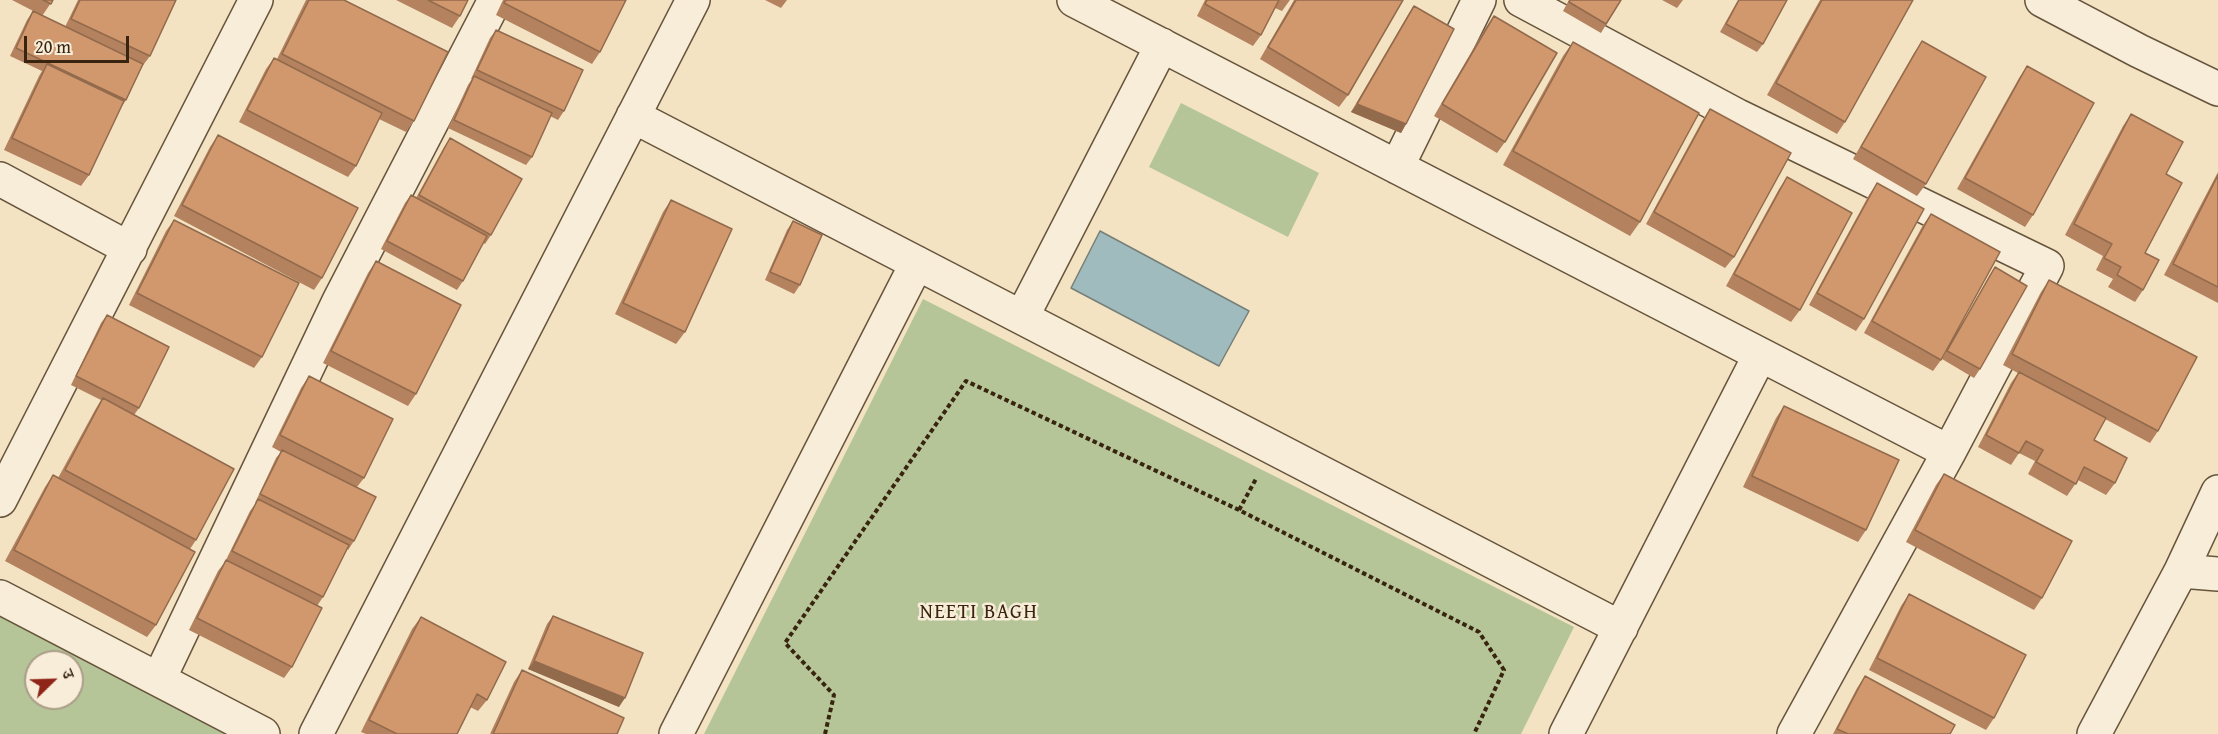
<!DOCTYPE html>
<html>
<head>
<meta charset="utf-8">
<style>
  body { margin:0 }
  #map { position:relative; width:2218px; height:734px; overflow:hidden; background:#f3e3c3; font-family:"Gentium Book Plus","Noto Serif Devanagari",serif }
  canvas { display:block }
  .north { position:absolute; left:24px; top:650px; width:60px; height:60px; box-sizing:border-box; background:#f7edd8; border:2px solid #ab9d88; border-radius:50%; rotate:67deg; font-size:16px; font-weight:700; line-height:24px; text-align:center; color:#38240f }
  .north::after { content:''; display:block; margin:auto; width:21px; height:27px; background:#8f2418; clip-path:polygon(50% 0,100% 100%,50% 72%,0 100%) }
  .scale { position:absolute; left:24px; top:36px; width:105px; height:27px; box-sizing:border-box; border:3px solid #38240f; border-top:0; padding-left:8px; font-size:18px; line-height:21px; white-space:nowrap; color:#38240f; -webkit-text-stroke:4px #f7edd8; paint-order:stroke }
</style>
</head>
<body>
<div id="map">
<canvas width="2218" height="734"></canvas>
<div class="north">उ</div>
<div class="scale">20 m</div>
</div>
<script>
const g = document.querySelector('canvas').getContext('2d');
g.lineJoin = 'round';
function paint(path, color) { g.fillStyle = color; g.fill(path, 'evenodd'); }
const poly = rows => new Path2D(rows.map(r => 'M' + r).join(''));
function trace(path, color, width, dash) { g.strokeStyle = color; g.lineWidth = width; g.lineCap = dash ? 'butt' : 'round'; g.setLineDash(dash || []); g.stroke(path); }
function drawText(font, color, halo, rows, align = 'center') {
  g.font = font + ' "Gentium Book Plus",serif'; g.lineWidth = 5; g.setLineDash([]); g.textBaseline = 'middle'; g.strokeStyle = halo; g.fillStyle = color; for (const [text, x, y, turn = 0] of rows) {
    g.save(); g.translate(x, y); g.rotate((+turn || 0) * Math.PI / 180); g.textAlign = isNaN(turn) ? turn : align; if (halo) g.strokeText(text, 0, 0); g.fillText(text, 0, 0); g.restore();
  }
}
const green = poly([
  [1181,103,1319,173,1288,237,1149,167],
  [923,299,1574,627,1521,734,704,734],
  [0,611,247,734,0,734],
  [36,662,72,662,72,698,36,698]
]);
const water = poly([
  [1100,231,1249,311,1219,366,1071,288,1100,231]
]);
const path = poly([
  [1239,510,1257,477],
  [825,734,834,695,785,643,966,381,1239,510,1479,632,1504,670,1474,734]
]);
const minor = poly([
  [1074,0,1949,452],
  [1521,0,1738,116,2047,266,1949,452,1794,734],
  [2042,0,2139,51,2218,89],
  [633,116,1621,628],
  [1397,167,1479,0],
  [0,179,130,249],
  [1022,317,1162,45],
  [0,500,256,0],
  [2181,571,2218,574],
  [0,597,263,734],
  [159,679,339,301,495,0],
  [316,734,693,0],
  [676,734,917,263],
  [1566,734,1760,355],
  [2094,734,2181,571,2218,492]
]);
const wall = poly([
  [12,0,53,0,42,16,65,27,78,0,176,0,150,56,141,68,126,100,120,109,89,175,81,186,4,150,39,76,42,71,10,56,27,20,33,11,41,15],
  [306,0,344,0,414,121,406,132,379,119,356,166,348,177,239,122,266,69,274,58,277,59],
  [396,0,468,0,460,16,452,28],
  [503,0,626,0,600,52,592,64,496,15],
  [765,0,787,0,781,8],
  [1205,0,1290,0,1282,11,1275,8,1261,35,1253,46,1197,16],
  [1294,0,1403,0,1348,95,1339,107,1260,59],
  [1569,0,1621,0,1601,33,1563,11],
  [1662,0,1683,0,1677,8],
  [1738,0,1787,0,1763,44,1757,52,1720,32],
  [1820,0,1913,0,1845,122,1837,134,1767,95],
  [1414,6,1406,124,1401,133,1351,112,1408,15],
  [1494,16,1505,142,1497,153,1434,116,1486,27],
  [496,30,564,111,558,120,550,116,532,157,526,165,448,128,468,85,472,79,471,79,490,38],
  [1922,41,1926,184,1917,196,1853,159,1914,53],
  [1573,42,1640,222,1630,236,1503,165,1563,56],
  [2027,66,2033,215,2025,227,1957,189,2019,78],
  [1710,109,1734,257,1725,268,1646,224,1702,121],
  [2131,114,2166,174,2145,253,2143,290,2135,302,2108,287,2113,279,2096,270,2103,256,2065,235,2123,126],
  [218,135,322,278,314,290,174,216,210,147],
  [450,138,491,235,485,244,483,243,463,281,457,290,381,249,405,203,411,195,416,198,444,147],
  [2218,172,2218,303,2164,275],
  [1787,177,1800,310,1791,322,1726,286,1779,189],
  [1877,183,1864,319,1856,331,1809,305,1869,195],
  [671,200,685,332,676,344,615,314,663,212],
  [1931,214,1941,360,1933,371,1864,333,1923,225],
  [174,220,262,357,254,368,129,305,166,231],
  [793,221,800,285,794,294,765,280,787,230],
  [376,261,416,394,408,406,323,363,368,273],
  [1995,267,1980,369,1974,378,1942,359,1989,276],
  [2049,280,2158,431,2150,443,2105,419,2094,440,2115,483,2106,495,2078,480,2067,496,2028,474,2035,461,2019,453,2011,465,1978,447,2011,383,2018,373,2003,365,2041,292],
  [107,315,139,408,134,415,196,540,190,549,156,625,147,637,5,561,45,487,53,475,58,478,95,410,101,400,71,385,101,323],
  [309,376,364,478,357,487,354,541,348,550,347,549,323,597,317,606,292,667,284,678,189,630,218,571,225,562,250,511,256,503,255,503,276,458,281,452,272,447,301,388],
  [1784,406,1866,530,1858,542,1743,487,1776,418],
  [1944,474,2042,598,2034,610,1906,542,1936,485],
  [1909,594,1994,718,1986,730,1869,670,1901,606],
  [553,616,619,707,528,669,547,624],
  [421,617,487,700,478,711,470,707,457,734,366,734,361,732,412,629],
  [522,670,617,734,490,734,514,682],
  [1865,676,1950,734,1833,734,1857,688]
]);
const shadedWall = poly([
  [1357,104,1406,124,1401,133,1351,112],
  [534,661,625,698,619,707,528,669]
]);
const building = poly([
  [43,0,53,0,51,4,43,0],
  [80,0,176,0,150,56,71,19,80,0],
  [309,0,344,0,448,52,414,121,282,54,309,0],
  [428,0,468,0,460,16,428,0],
  [506,0,626,0,600,52,504,3,506,0],
  [1207,0,1279,0,1261,35,1205,4,1207,0],
  [1296,0,1403,0,1348,95,1268,47,1296,0],
  [1570,0,1621,0,1606,24,1569,2,1570,0],
  [1739,0,1787,0,1763,44,1726,24,1739,0],
  [1822,0,1913,0,1845,122,1776,83,1822,0],
  [1414,6,1454,29,1406,124,1357,104,1414,6],
  [33,11,143,64,126,100,16,48,33,11],
  [1494,16,1557,53,1505,142,1442,104,1494,16],
  [496,30,583,70,564,111,477,70,496,30],
  [1922,41,1986,77,1926,184,1861,147,1922,41],
  [1573,42,1699,113,1640,222,1513,151,1573,42],
  [274,58,382,113,356,166,247,110,274,58],
  [47,64,124,101,89,175,12,138,47,64],
  [2027,66,2094,103,2033,215,1965,178,2027,66],
  [474,76,552,113,532,157,454,120,474,76],
  [1710,109,1791,153,1734,257,1654,212,1710,109],
  [2131,114,2183,142,2166,174,2182,183,2145,253,2159,260,2143,290,2117,275,2121,267,2104,258,2112,244,2074,224,2131,114],
  [218,135,358,208,322,278,182,205,218,135],
  [450,138,522,179,491,235,419,195,450,138],
  [2218,175,2218,287,2173,264,2218,175],
  [1787,177,1852,213,1800,310,1734,274,1787,177],
  [1877,183,1924,209,1864,319,1817,293,1877,183],
  [411,195,487,236,463,281,387,241,411,195],
  [671,200,732,229,685,332,623,303,671,200],
  [1931,214,2000,252,1941,360,1872,321,1931,214],
  [174,220,299,283,262,357,137,293,174,220],
  [793,221,822,235,800,285,770,272,793,221],
  [376,261,461,305,416,394,331,351,376,261],
  [1995,267,2027,286,1980,369,1947,351,1995,267],
  [2049,280,2197,357,2158,431,2012,354,2049,280],
  [107,315,169,347,139,408,76,376,107,315],
  [2019,372,2106,418,2094,440,2127,458,2115,483,2084,467,2076,484,2036,462,2043,450,2026,441,2019,453,1986,435,2019,372],
  [309,376,393,419,364,478,280,435,309,376],
  [103,398,234,469,196,540,65,470,103,398],
  [1784,406,1899,460,1866,530,1752,476,1784,406],
  [282,450,376,497,354,541,260,494,282,450],
  [1944,474,2072,541,2042,598,1915,530,1944,474],
  [53,475,195,552,156,625,14,550,53,475],
  [258,499,349,545,323,597,232,551,258,499],
  [226,560,322,608,292,667,197,618,226,560],
  [1909,594,2026,655,1994,718,1877,658,1909,594],
  [553,616,643,653,625,698,534,661,553,616],
  [421,617,506,662,487,700,477,694,457,734,397,734,369,720,421,617],
  [522,670,624,718,617,734,493,734,522,670],
  [1865,676,1955,725,1950,734,1848,734,1837,729,1865,676]
]);
const neighbourhoodNames = [
  ["NEETI BAGH",979,613]
];
paint(green, '#b5c598');
paint(water, '#a0bbbe');
trace(water, '#767f78', 1.5);
trace(minor, '#67543c', 36);
trace(path, '#38240f', 4, [4.5, 3]);
trace(minor, '#f7edd8', 33);
paint(wall, '#b4825e');
paint(shadedWall, '#926a4c');
paint(building, '#d1976d');
trace(building, '#926a4c', 1.5);
g.letterSpacing = '1.5px';
drawText('20px', '#38240f', '#f7edd8', neighbourhoodNames);
g.letterSpacing = '0px';
</script>
</body>
</html>
